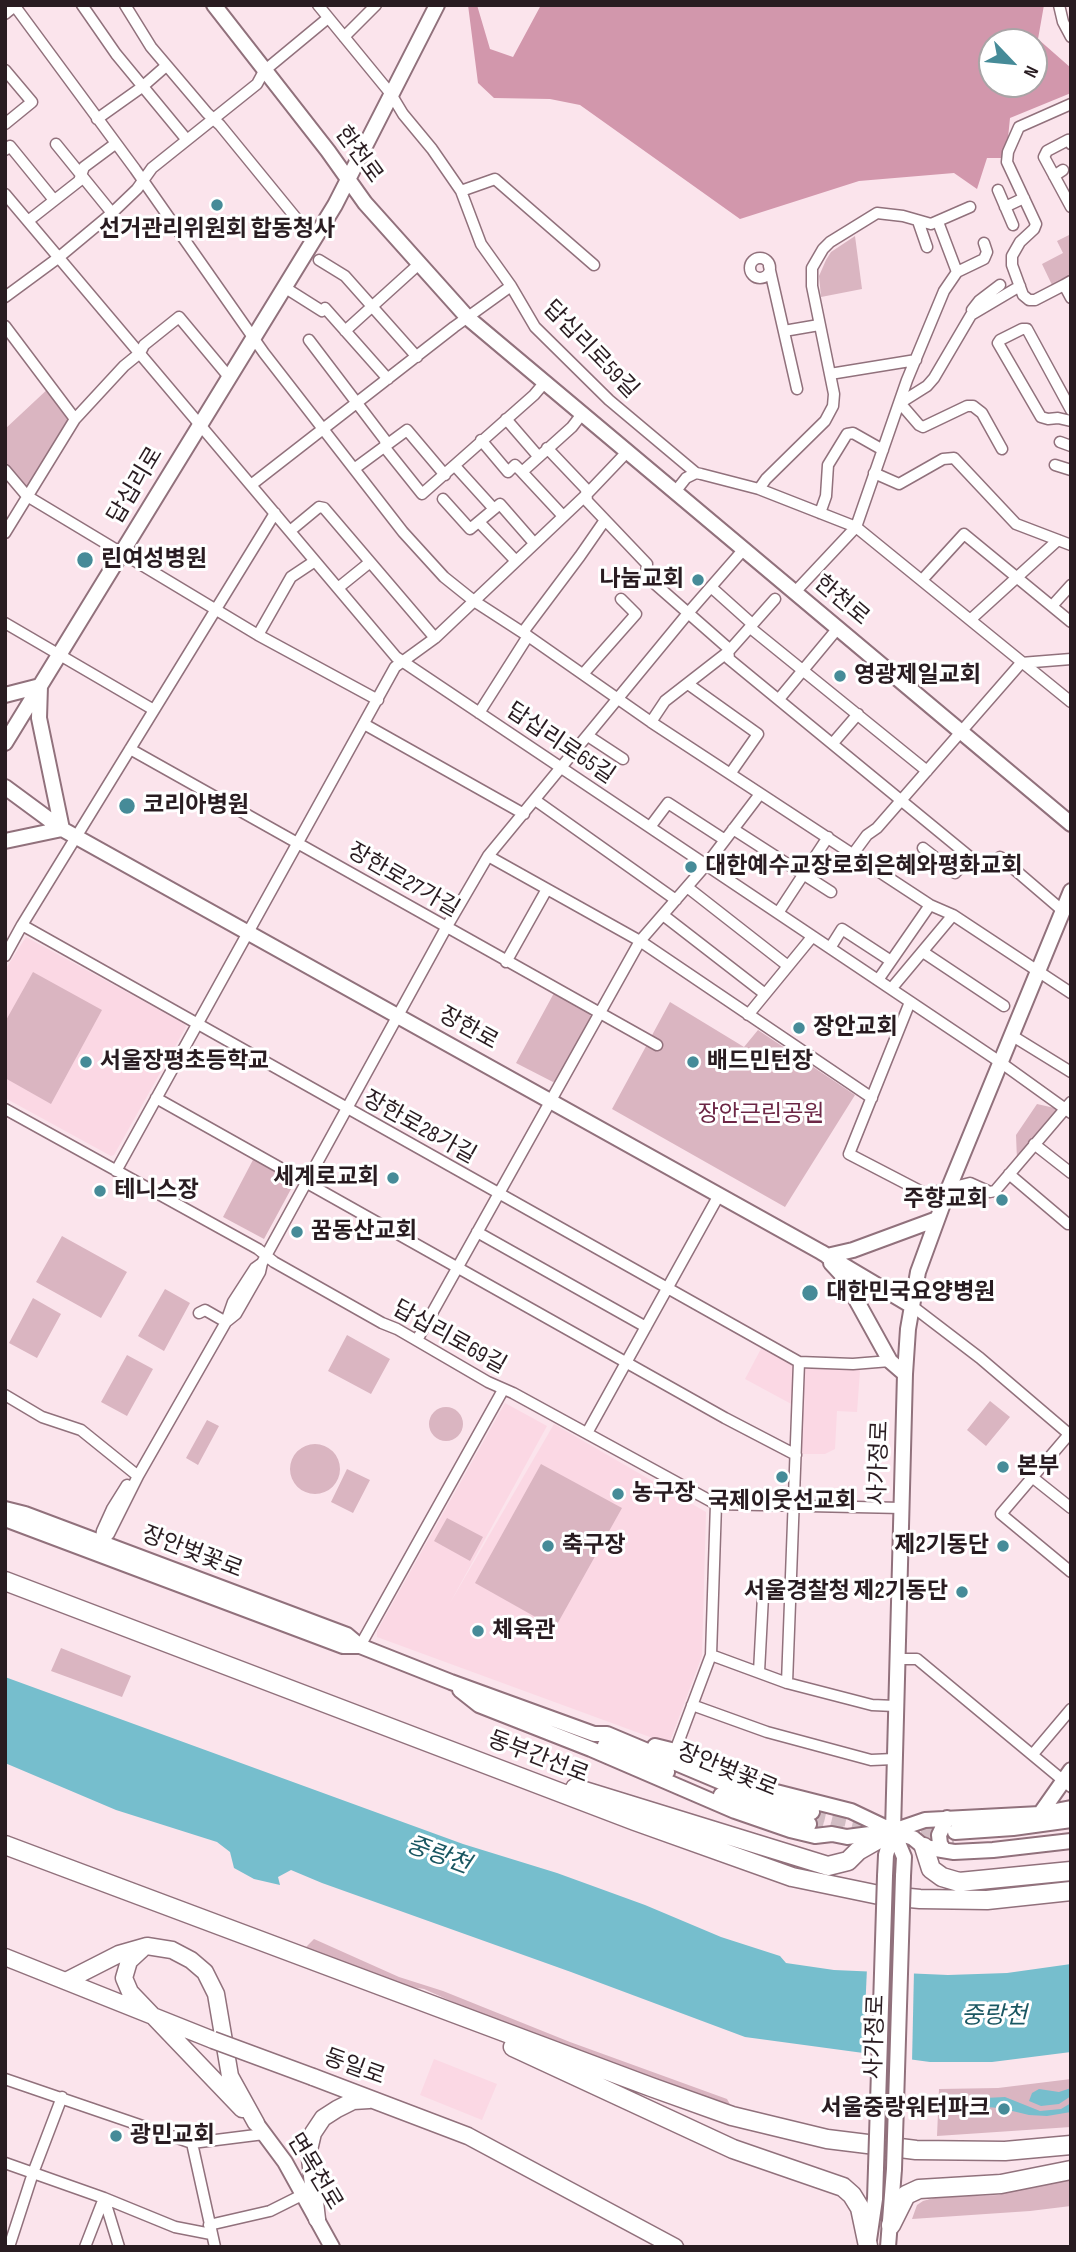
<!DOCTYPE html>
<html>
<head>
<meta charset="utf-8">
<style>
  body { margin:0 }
  #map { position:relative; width:1076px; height:2252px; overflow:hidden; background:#fbe4ec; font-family:"Sofia Sans Condensed",sans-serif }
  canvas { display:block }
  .frame { position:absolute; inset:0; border:7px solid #291c21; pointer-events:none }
  .north { position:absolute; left:978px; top:28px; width:70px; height:70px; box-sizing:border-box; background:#fff; border:2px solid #a9a4a6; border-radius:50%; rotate:116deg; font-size:19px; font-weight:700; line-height:28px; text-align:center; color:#291c21 }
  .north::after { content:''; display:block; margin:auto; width:24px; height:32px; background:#468b98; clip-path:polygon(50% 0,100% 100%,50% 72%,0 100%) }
</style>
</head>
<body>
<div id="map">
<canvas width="1076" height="2252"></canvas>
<div class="frame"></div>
<div class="north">N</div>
</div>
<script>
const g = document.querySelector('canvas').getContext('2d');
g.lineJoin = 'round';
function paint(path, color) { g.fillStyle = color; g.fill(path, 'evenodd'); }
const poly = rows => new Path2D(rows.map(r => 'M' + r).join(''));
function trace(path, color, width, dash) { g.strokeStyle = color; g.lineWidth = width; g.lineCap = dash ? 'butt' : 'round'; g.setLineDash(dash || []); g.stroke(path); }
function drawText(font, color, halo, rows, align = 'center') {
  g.font = font + ' "Sofia Sans Condensed","Noto Sans KR",sans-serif'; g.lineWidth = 6; g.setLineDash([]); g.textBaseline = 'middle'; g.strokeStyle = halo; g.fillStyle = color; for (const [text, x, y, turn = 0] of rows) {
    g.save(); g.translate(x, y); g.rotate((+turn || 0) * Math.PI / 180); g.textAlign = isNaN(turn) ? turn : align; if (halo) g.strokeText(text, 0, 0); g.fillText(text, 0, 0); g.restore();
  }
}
const built = poly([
  [26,937,185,1024,186,1027,114,1155,111,1156,5,1098,5,970],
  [763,1345,802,1367,860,1370,857,1412,837,1411,835,1449,825,1454,801,1454,793,1449,795,1406,745,1379],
  [505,1403,547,1426,450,1603,554,1424,706,1512,702,1656,669,1744,377,1637,377,1631],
  [434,2059,497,2084,482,2120,420,2095]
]);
const green = poly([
  [1071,234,1071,276,1052,285,1042,264,1063,253,1057,241],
  [855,236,862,289,821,297,819,276,826,260,831,252],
  [51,386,75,419,27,496,5,470,5,429],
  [33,972,102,1010,51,1104,5,1078,5,1022],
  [554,993,589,1012,592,1019,559,1080,553,1082,516,1063],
  [670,1002,744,1047,758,1030,855,1095,785,1207,612,1109],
  [1037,1104,1059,1109,1017,1160,1016,1135],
  [255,1156,297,1178,264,1239,223,1217],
  [62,1236,127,1272,101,1318,36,1282],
  [165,1289,190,1303,164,1351,138,1336],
  [33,1298,61,1314,37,1358,9,1343],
  [347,1335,390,1359,371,1394,328,1371],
  [127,1355,153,1369,127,1416,101,1402],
  [990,1401,1010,1417,986,1446,967,1430],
  '429 1424a17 17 0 1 1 34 0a17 17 0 1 1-34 0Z',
  [207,1420,219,1426,198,1465,186,1458],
  '290 1469a25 25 0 1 1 50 0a25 25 0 1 1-50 0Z',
  [541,1464,622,1508,555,1628,475,1583],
  [347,1469,370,1480,353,1513,331,1502],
  [447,1518,483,1537,470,1561,434,1541],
  [61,1648,131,1676,122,1697,51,1671],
  [314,1939,399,1977,443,1991,570,2042,727,2099,732,2108,482,2015,424,1989,399,1985,305,1948],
  [1071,2079,1071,2127,937,2136,939,2089,998,2088],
  [1071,2176,1071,2206,1030,2211,912,2219,917,2205,923,2201,937,2197,999,2195,1014,2189]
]);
const forest = poly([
  [468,5,477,5,490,49,513,57,541,5,1044,5,1038,39,1071,68,1071,93,1010,118,1006,158,987,158,977,189,954,173,859,181,740,219,580,105,550,99,494,98,478,83],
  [992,42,1034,42,1034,84,992,84]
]);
const water = poly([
  [5,1677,463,1844,557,1873,645,1905,721,1937,780,1956,786,1963,834,1970,948,1975,1007,1973,1071,1964,1071,2052,992,2062,930,2062,745,2037,571,1972,322,1883,291,1870,278,1877,280,1885,254,1879,234,1868,230,1852,217,1842,116,1810,5,1763],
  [1071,2088,1071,2096,1059,2104,1041,2106,1029,2101,1032,2093,1039,2089,1059,2092],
  [1005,2097,1040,2111,1061,2109,1071,2103,1071,2112,1047,2116,1029,2115,1000,2108,972,2106,972,2103,985,2098]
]);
const pier = poly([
  [867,1968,914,1970,912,2063,863,2058]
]);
const secondaryTunnel = poly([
  [812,1812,880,1827],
  [809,1824,842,1832],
  [900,1830,950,1832],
  [931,1843,954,1843]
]);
const street = poly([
  [14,5,135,169,264,353,403,532,444,577,474,601,528,636,651,722,930,905,953,915,1071,993],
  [82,5,116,54,187,140],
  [125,5,151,47,207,113,220,125,314,240],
  [318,5,391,94,403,114,432,149,461,191,481,244,511,286,535,327,609,400,696,473],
  [1059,5,1063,22,1071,37],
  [5,14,16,5],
  [344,37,376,5],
  [5,70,32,102,5,124],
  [97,119,142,87,166,66],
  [56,144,112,213],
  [1071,144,1068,140,1047,151,1044,157,1071,207],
  [5,150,10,146,54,200],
  [1054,176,1063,170],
  [998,190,1013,225],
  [461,191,495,179,594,265],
  [5,194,396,657,1000,1062,1071,1113],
  [1005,207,1024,198],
  [28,221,79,181,84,167,115,144],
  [918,221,927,247],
  [938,222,957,272],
  '750 268a10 10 0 1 1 20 0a10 10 0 1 1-20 0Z',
  [319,260,345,276,417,357],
  [769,266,797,389],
  [1071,281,1064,285,1071,298],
  [1064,285,1035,300,1029,300,1023,295,1012,265,1012,256,1020,242,1034,229,1036,224,1007,162,1008,152,1019,127,1071,104],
  [284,287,322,311,325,308,388,379],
  [5,297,58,258,112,213,137,189,152,168,257,84,264,71,328,18],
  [972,310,979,301,1000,285],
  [5,326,75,419],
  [345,331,419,264],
  [784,331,819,325],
  [309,340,385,440,386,449,422,494,534,395,545,382],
  [830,374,916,360],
  [1071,410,1027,329,1022,329,1000,340,998,343,1041,417,1048,419,1058,418,1071,421],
  [506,419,538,456],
  [481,440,508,472,515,465,522,472,572,427,582,414],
  [1060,442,1071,446],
  [547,448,586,489,587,501,647,564,646,576,728,648,729,659,970,857,955,873,923,848],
  [1002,449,982,413,973,406,967,406,923,427,919,425,900,403,927,386,934,378,971,315,1020,286],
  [1055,465,1071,470],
  [455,466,494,509],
  [354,469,407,430,445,475],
  [5,470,27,496,258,635,378,700],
  [522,472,563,516],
  [874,473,899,484,943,459,954,458,1016,524,1071,545],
  [251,485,454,327,511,286],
  [759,489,766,479,825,421,833,406,834,394,812,286,812,268,823,249,830,242,877,213,903,216,931,224,970,207],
  [675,492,686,478,696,473,701,474,759,489,856,527,1071,702],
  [443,499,470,529,500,504,534,543],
  [820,513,826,496,828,465,847,434,853,433,883,450],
  [479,522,515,560],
  [290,531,319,507,324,508,435,638],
  [5,533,75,419,124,366,140,353,144,345,179,317,229,377],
  [922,580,964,534,1071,622],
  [711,587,750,622,753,630,927,771],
  [338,588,369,563],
  [795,592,856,527,907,380,944,291,957,272,984,259,987,252,984,243],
  [1052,606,1071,585],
  [970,620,1058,540],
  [5,623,154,710],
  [523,632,580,556,605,520],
  [258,635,291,577,315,561],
  [583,674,636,614,621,599],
  [688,684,758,734,730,774],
  [779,699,838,628],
  [479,713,528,636],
  [651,722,665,701,728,652,775,599],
  [364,724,524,814],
  [588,736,623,759],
  [833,743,858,714],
  [130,749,657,1045],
  [535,800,676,900],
  [650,827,668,803,725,840],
  [733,829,831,892],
  [853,854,867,835,877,828,1021,663,1071,659],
  [488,856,640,941,872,1098],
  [1000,857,1063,911],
  [687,887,788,966],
  [778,913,828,837],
  [663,915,765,994],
  [22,925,799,1362,853,1364,890,1361],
  [830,948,842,929,891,961],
  [923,952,1004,1006],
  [5,956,22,925,275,513],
  [506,962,547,889],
  [878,980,930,905],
  [891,989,953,915],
  [910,1002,849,1154,926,1194,970,1183,990,1192,995,1191,1071,1102],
  [748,1015,812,937],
  [1011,1035,1071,1072],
  [156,1098,725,1418,796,1455],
  [5,1109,258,1249,274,1262,382,1323,397,1329,488,1382,513,1393,716,1504,902,1508],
  [1034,1144,1071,1173],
  [116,1171,395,667,435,638,586,495,627,452],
  [1009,1174,1068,1224],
  [477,1232,646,1327],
  [912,1306,980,1358,1069,1434],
  [199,1313,205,1310,226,1322],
  [226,1322,233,1302,255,1268,262,1263],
  [417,1340,640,941,706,865,760,794],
  [5,1395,42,1417,81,1430,138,1476],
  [1071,1432,1001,1514,1071,1572],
  [587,1433,719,1195],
  [1032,1477,1071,1508],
  [101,1543,109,1534,138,1476,226,1322,236,1314,260,1272,262,1263,446,928,488,856,689,612,744,549],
  [100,1544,102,1531,112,1509,127,1485],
  [360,1646,503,1390],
  [711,1655,787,1683,872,1705,895,1706],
  [897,1659,917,1659,1071,1787],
  [759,1672,763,1596,790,1595],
  [787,1683,799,1362],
  [692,1705,767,1732,871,1760,894,1759],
  [675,1751,711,1655,716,1504],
  [1033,1754,1071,1709],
  [5,2079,192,2143,264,2134],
  [192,2143,215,2247],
  [5,2163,104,2198,175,2227,211,2234],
  [104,2198,119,2247],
  [209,2225,270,2211,304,2194],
  [9,2247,33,2173,62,2097],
  [85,2247,104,2198]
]);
const secondary = poly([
  [214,5,328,151,365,203,468,318,1071,824],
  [5,695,40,686,39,718,62,829,5,841],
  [5,743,335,205,437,5],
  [5,787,62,829,821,1252,912,1306],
  [827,1256,853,1250,937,1219],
  [831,1263,843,1276,890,1361,905,1374],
  [5,1509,25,1514,347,1635,360,1646,451,1682,594,1734,607,1734,733,1787,812,1812],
  [5,1519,343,1646,360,1646],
  [460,1690,479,1705,591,1749,735,1811,790,1830,815,1836,832,1834,847,1837,893,1831,925,1820,1040,1814,1071,1808],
  [605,1745,667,1772],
  [655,1746,675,1751,776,1792,851,1811,893,1831,913,1838,924,1847,954,1852,993,1850,1071,1841],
  [721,1795,809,1824],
  [1040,1814,1071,1770],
  [893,1831,904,1857,903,1876],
  [955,1832,1013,1828,1071,1820],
  [944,1850,940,1844,939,1835,947,1818],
  [885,1876,886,1855,893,1831,905,1374,908,1329,918,1272,948,1190,1071,891],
  [256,2123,285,2162,332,2247],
  [869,2240,875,2199,876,2168],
  [888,2247,894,2169]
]);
const primary = poly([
  [142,1949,129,1961,124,1978,130,1992,242,2109],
  [5,1957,213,2040],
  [66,1981,119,1954,147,1946,172,1950,191,1960,205,1972,216,1994,230,2076,256,2123],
  [313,2077,468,2136,675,2247],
  [317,2219,309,2150,313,2133,323,2118,337,2109,353,2101,369,2100]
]);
const highway = poly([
  [5,1581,635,1821,792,1877,879,1895,920,1899,987,1900,1071,1891],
  [575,1788,828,1866,848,1861,858,1851,893,1831],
  [5,1845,651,2087,732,2116,827,2139,916,2150,1005,2151,1071,2145],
  [924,1847,931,1869,942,1877,959,1882,1071,1871],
  [513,2047,733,2149,843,2187,852,2195,860,2208,868,2246],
  [891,2225,906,2195,919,2189,1001,2184,1071,2170]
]);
const secondaryBridge = poly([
  [876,2168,885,1876],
  [894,2169,903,1876]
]);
const primaryBridge = poly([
  [213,2040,313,2077]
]);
const markers = [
  [217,205,7,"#468b98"],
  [85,560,9,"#468b98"],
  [698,580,7,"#468b98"],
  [840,676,7,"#468b98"],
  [127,806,9,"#468b98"],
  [691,867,7,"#468b98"],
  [799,1028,7,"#468b98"],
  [86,1062,7,"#468b98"],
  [693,1062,7,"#468b98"],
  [393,1178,7,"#468b98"],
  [100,1191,7,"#468b98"],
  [1002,1200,7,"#468b98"],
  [297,1232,7,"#468b98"],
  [810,1293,9,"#468b98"],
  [1003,1467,7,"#468b98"],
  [782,1477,7,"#468b98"],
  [618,1494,7,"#468b98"],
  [548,1546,7,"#468b98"],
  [1003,1546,7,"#468b98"],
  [962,1592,7,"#468b98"],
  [478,1631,7,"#468b98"],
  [1004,2109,7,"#468b98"],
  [116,2136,7,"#468b98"]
];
const streetNames = [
  ["한천로",358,155,54],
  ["답십리로59길",590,350,46],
  ["답십리로",136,486,-59],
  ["한천로",841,601,40],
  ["답십리로65길",560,744,34],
  ["장한로27가길",403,881,30],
  ["장한로",468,1029,29],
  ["장한로28가길",419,1128,29],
  ["답십리로69길",449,1338,29],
  ["사가정로",880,1463,-88],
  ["장안벚꽃로",192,1553,21],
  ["동부간선로",538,1758,21],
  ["장안벚꽃로",727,1771,22],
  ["사가정로",876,2037,-88],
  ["동일로",354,2068,20],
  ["면목천로",314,2172,59]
];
const poiNames = [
  ["선거관리위원회 합동청사",217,230,"center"],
  ["린여성병원",101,560],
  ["나눔교회",684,580,"right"],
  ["영광제일교회",854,676],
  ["코리아병원",143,806],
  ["대한예수교장로회은혜와평화교회",705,867],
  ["장안교회",813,1028],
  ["서울장평초등학교",100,1062],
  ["배드민턴장",707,1062],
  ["세계로교회",379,1178,"right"],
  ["테니스장",114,1191],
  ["주향교회",988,1200,"right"],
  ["꿈동산교회",311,1232],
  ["대한민국요양병원",826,1293],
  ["본부",1017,1467],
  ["농구장",632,1494],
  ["국제이웃선교회",782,1502,"center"],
  ["축구장",562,1546],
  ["제2기동단",989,1546,"right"],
  ["서울경찰청 제2기동단",948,1592,"right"],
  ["체육관",492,1631],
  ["서울중랑워터파크",990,2109,"right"],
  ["광민교회",130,2136]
];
const parkNames = [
  ["장안근린공원",761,1115]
];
const waterNames = [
  ["중랑천",438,1856,20],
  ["중랑천",994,2017]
];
paint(built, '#fbd8e4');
paint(green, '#dab5c1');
paint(forest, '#d297ac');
paint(water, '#76becd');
paint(pier, '#fbe4ec');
trace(secondaryTunnel, '#d1bcc3', 14, [14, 7]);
trace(street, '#91717c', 13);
trace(secondary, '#91717c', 18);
trace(primary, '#91717c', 19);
trace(highway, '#91717c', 21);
trace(street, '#fff', 10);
trace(secondary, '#fff', 14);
trace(primary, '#fff', 16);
trace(highway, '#fff', 18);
trace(secondaryBridge, '#91717c', 18, []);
trace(primaryBridge, '#91717c', 19, []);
trace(secondaryBridge, '#fff', 14);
trace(primaryBridge, '#fff', 16);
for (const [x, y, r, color] of markers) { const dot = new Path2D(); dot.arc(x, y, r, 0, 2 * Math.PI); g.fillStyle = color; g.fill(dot); trace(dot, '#fff', 2.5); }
drawText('23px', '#291c21', '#fff', streetNames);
drawText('bold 23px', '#291c21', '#fff', poiNames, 'left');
drawText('23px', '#6c2645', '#fff', parkNames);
drawText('italic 24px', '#1a5762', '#fff', waterNames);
</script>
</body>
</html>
